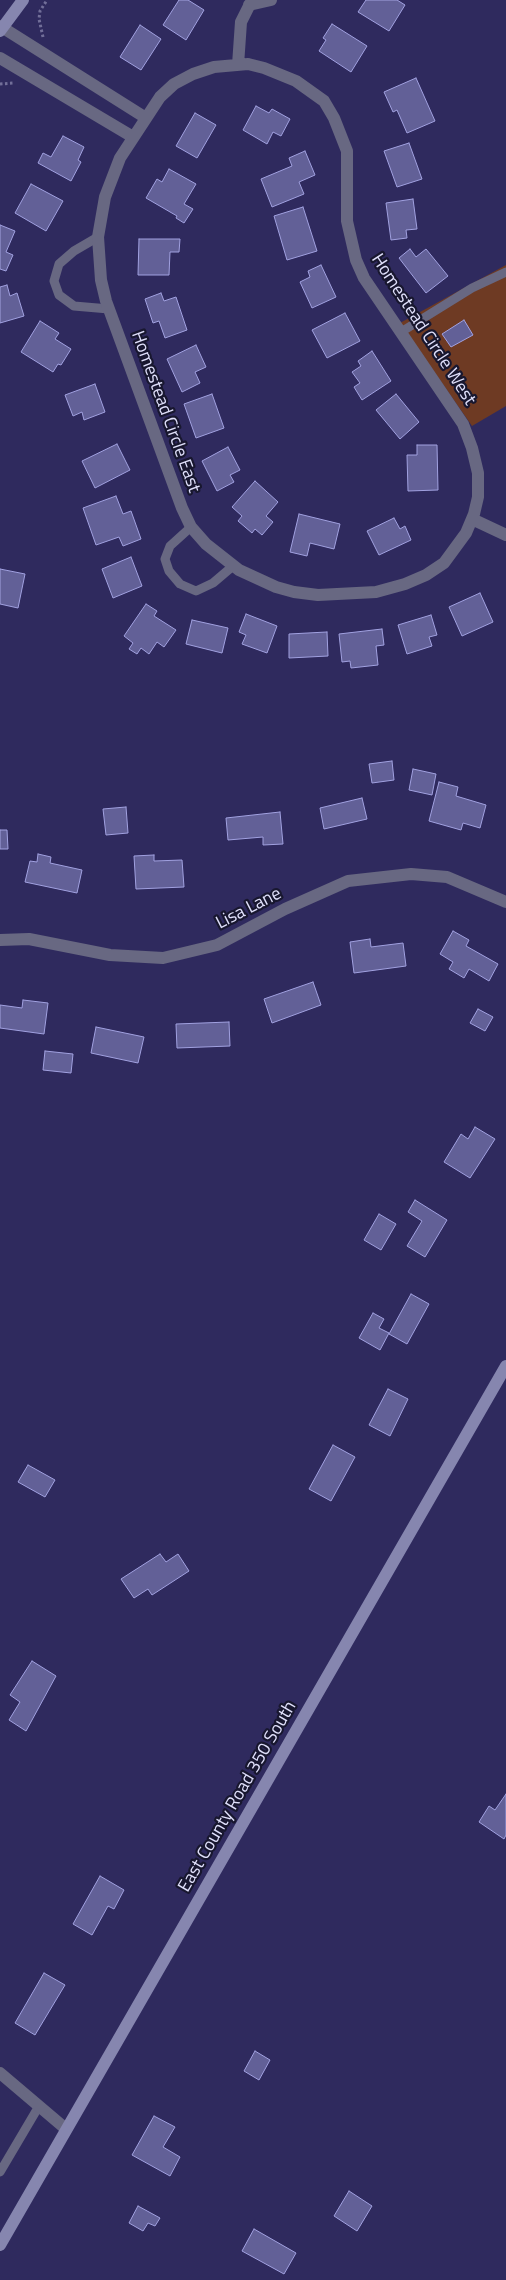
<!DOCTYPE html>
<html>
<head>
<meta charset="utf-8">
<style>
  body { margin:0 }
  canvas { display:block; background:#2f2a5e }
</style>
</head>
<body>
<canvas width="506" height="2280"></canvas>
<script>
const g = document.querySelector('canvas').getContext('2d');
g.lineJoin = 'round';
function paint(path, color) { g.fillStyle = color; g.fill(path, 'evenodd'); }
const poly = rows => new Path2D(rows.map(r => 'M' + r).join(''));
function trace(path, color, width, dash) { g.strokeStyle = color; g.lineWidth = width; g.lineCap = dash ? 'butt' : 'round'; g.setLineDash(dash || []); g.stroke(path); }
function drawText(font, color, halo, rows, align = 'center') {
  g.font = font + ' "Titillium Web",sans-serif'; g.lineWidth = 4.5; g.setLineDash([]); g.textBaseline = 'middle'; g.strokeStyle = halo; g.fillStyle = color; for (const [text, x, y, turn = 0] of rows) {
    g.save(); g.translate(x, y); g.rotate((+turn || 0) * Math.PI / 180); g.textAlign = isNaN(turn) ? turn : align; if (halo) g.strokeText(text, 0, 0); g.fillText(text, 0, 0); g.restore();
  }
}
const green = poly([
  [506,265,506,406,472,426,400,323]
]);
const building = poly([
  [179,0,188,0,204,10,186,40,163,25,179,0],
  [366,0,397,0,405,5,389,31,358,12,366,0],
  [332,24,367,46,351,72,319,51,326,40,323,38,332,24],
  [140,25,161,39,141,70,120,57,140,25],
  [416,78,435,121,407,133,397,110,393,112,384,92,416,78],
  [256,106,269,113,272,109,290,119,281,136,273,132,267,144,243,130,256,106],
  [195,113,216,125,197,158,176,146,195,113],
  [63,136,84,147,78,160,81,162,71,181,38,163,43,153,51,157,63,136],
  [409,143,422,179,397,187,384,151,409,143],
  [305,151,315,175,299,182,304,194,272,207,261,179,292,166,289,158,305,151],
  [169,169,196,184,184,204,193,209,184,223,176,218,177,216,146,198,157,179,162,182,169,169],
  [31,184,63,201,46,231,15,213,31,184],
  [413,199,417,229,406,230,407,238,391,240,386,203,413,199],
  [303,207,317,251,287,260,274,216,303,207],
  [0,225,15,231,6,252,13,255,6,271,0,269,0,225],
  [139,239,180,239,179,252,170,252,169,275,138,275,139,239],
  [410,249,416,257,426,249,448,276,426,293,399,258,410,249],
  [321,265,336,297,312,308,300,282,310,277,308,271,321,265],
  [7,285,10,296,17,293,24,316,0,323,0,287,7,285],
  [161,293,164,301,176,297,187,330,165,338,159,321,153,323,145,299,161,293],
  [345,313,360,341,327,358,312,330,345,313],
  [464,320,473,335,451,347,442,334,464,320],
  [40,321,59,333,55,339,71,349,61,365,58,364,53,372,21,352,40,321],
  [196,345,206,367,195,372,200,383,182,392,167,359,196,345],
  [372,351,391,381,362,400,354,387,360,383,352,372,361,366,358,361,372,351],
  [95,384,105,412,84,420,82,412,73,416,65,395,95,384],
  [212,394,224,428,196,438,184,404,212,394],
  [396,394,419,422,400,439,376,410,396,394],
  [117,444,130,470,95,488,82,461,117,444],
  [417,445,437,445,438,490,408,491,407,455,417,455,417,445],
  [228,447,240,470,230,475,234,482,217,491,202,461,228,447],
  [255,481,278,502,266,516,273,522,262,535,255,529,252,533,238,521,242,516,232,507,255,481],
  [116,496,123,514,131,511,141,539,123,546,119,537,96,545,83,508,116,496],
  [299,514,340,524,334,549,310,543,307,556,290,552,299,514],
  [394,518,400,529,405,526,411,540,379,555,367,531,394,518],
  [131,557,142,586,113,598,102,569,131,557],
  [0,569,25,574,18,608,0,604,0,569],
  [480,593,493,622,462,636,449,607,480,593],
  [146,604,157,611,154,616,176,630,164,647,157,642,149,654,141,648,137,654,129,649,133,643,124,636,146,604],
  [246,614,277,626,267,653,242,644,246,635,239,632,246,614],
  [431,615,437,635,429,637,432,646,407,654,398,625,431,615],
  [192,620,228,628,222,653,186,644,192,620],
  [382,629,384,645,376,646,378,665,351,668,350,661,342,662,339,634,382,629],
  [327,632,328,656,289,658,289,634,327,632],
  [392,761,394,780,372,783,369,764,392,761],
  [413,769,436,774,432,795,409,790,413,769],
  [439,782,458,787,456,796,486,805,480,828,463,823,461,830,429,821,439,782],
  [362,798,367,819,324,829,320,808,362,798],
  [126,807,128,833,106,835,103,809,126,807],
  [280,812,283,844,263,845,263,837,228,840,226,818,280,812],
  [0,830,7,830,8,849,0,849,0,830],
  [38,854,51,857,50,863,82,870,77,893,25,882,30,861,37,862,38,854],
  [154,855,154,861,182,860,184,887,136,889,134,856,154,855],
  [453,931,469,940,466,946,498,964,489,981,469,969,464,978,449,969,453,962,440,954,453,931],
  [370,939,371,947,403,943,406,966,354,973,350,942,370,939],
  [313,982,321,1005,272,1023,264,999,313,982],
  [23,1000,48,1003,44,1034,0,1028,0,1005,22,1008,23,1000],
  [478,1009,493,1017,485,1031,470,1023,478,1009],
  [229,1022,230,1046,177,1048,176,1024,229,1022],
  [96,1027,144,1037,138,1063,91,1053,96,1027],
  [45,1051,73,1054,71,1073,43,1070,45,1051],
  [475,1127,495,1139,470,1178,444,1162,461,1134,468,1139,475,1127],
  [415,1200,447,1220,425,1257,407,1246,422,1221,408,1212,415,1200],
  [379,1214,396,1224,381,1250,364,1240,379,1214],
  [411,1294,429,1304,407,1344,389,1334,411,1294],
  [373,1313,384,1319,379,1328,389,1333,380,1350,359,1338,373,1313],
  [388,1389,408,1399,390,1436,369,1425,388,1389],
  [333,1445,355,1457,331,1501,309,1489,333,1445],
  [28,1465,55,1480,45,1497,18,1482,28,1465],
  [160,1554,166,1562,178,1554,189,1571,152,1595,148,1589,134,1598,121,1579,160,1554],
  [32,1661,56,1676,26,1731,9,1720,20,1702,10,1695,32,1661],
  [506,1794,506,1835,504,1839,479,1822,489,1806,495,1810,506,1794],
  [100,1876,124,1890,114,1909,108,1906,92,1935,73,1924,100,1876],
  [44,1973,65,1985,35,2035,15,2023,44,1973],
  [255,2051,270,2060,259,2080,244,2071,255,2051],
  [154,2116,175,2127,163,2147,180,2157,170,2176,132,2155,154,2116],
  [349,2191,372,2206,357,2231,334,2216,349,2191],
  [138,2206,160,2218,155,2226,148,2223,143,2231,129,2223,138,2206],
  [254,2229,296,2253,284,2274,242,2251,254,2229]
]);
const path = poly([
  [43,37,39,19,40,11,47,0],
  [0,84,14,83]
]);
const lane = poly([
  [98,237,74,251,59,264,54,281,59,295,74,306,109,309],
  [401,332,472,288,506,272],
  [191,527,170,546,165,559,169,571,180,584,196,591,213,583,233,566],
  [0,2172,39,2106]
]);
const street = poly([
  [249,5,271,0],
  [0,26,146,118],
  [0,58,133,137],
  [248,64,264,68,296,81,324,101,334,118,347,151,347,221,356,260,364,278,463,424,472,448,478,473,478,497,474,514,466,533,444,563,426,575,405,584,376,592,318,595,294,592,276,587,239,570,206,544,191,527,182,508,106,301,101,280,98,237,105,197,120,158,160,97,174,84,193,74,214,67,248,64],
  [238,65,241,22,252,0],
  [472,519,506,535],
  [0,940,29,939,110,955,163,958,217,945,285,909,348,881,411,874,447,877,506,902],
  [0,2073,66,2129]
]);
const secondary = poly([
  [0,31,23,0],
  [0,2245,506,1366]
]);
const streetNames = [
  ["Homestead Circle West",423,330,57],
  ["Homestead Circle East",165,412,70],
  ["Lisa Lane",249,909,-27],
  ["East County Road 350 South",238,1797,-60]
];
paint(green, '#6e3a23');
paint(building, '#626097');
trace(building, '#a1a1e0', 1);
trace(path, '#726f99', 3, [2.5, 2.5]);
trace(lane, '#686882', 9);
trace(street, '#686882', 12);
trace(secondary, '#8686af', 12);
drawText('18px', '#e0e0fb', '#18172f', streetNames);
</script>
</body>
</html>
